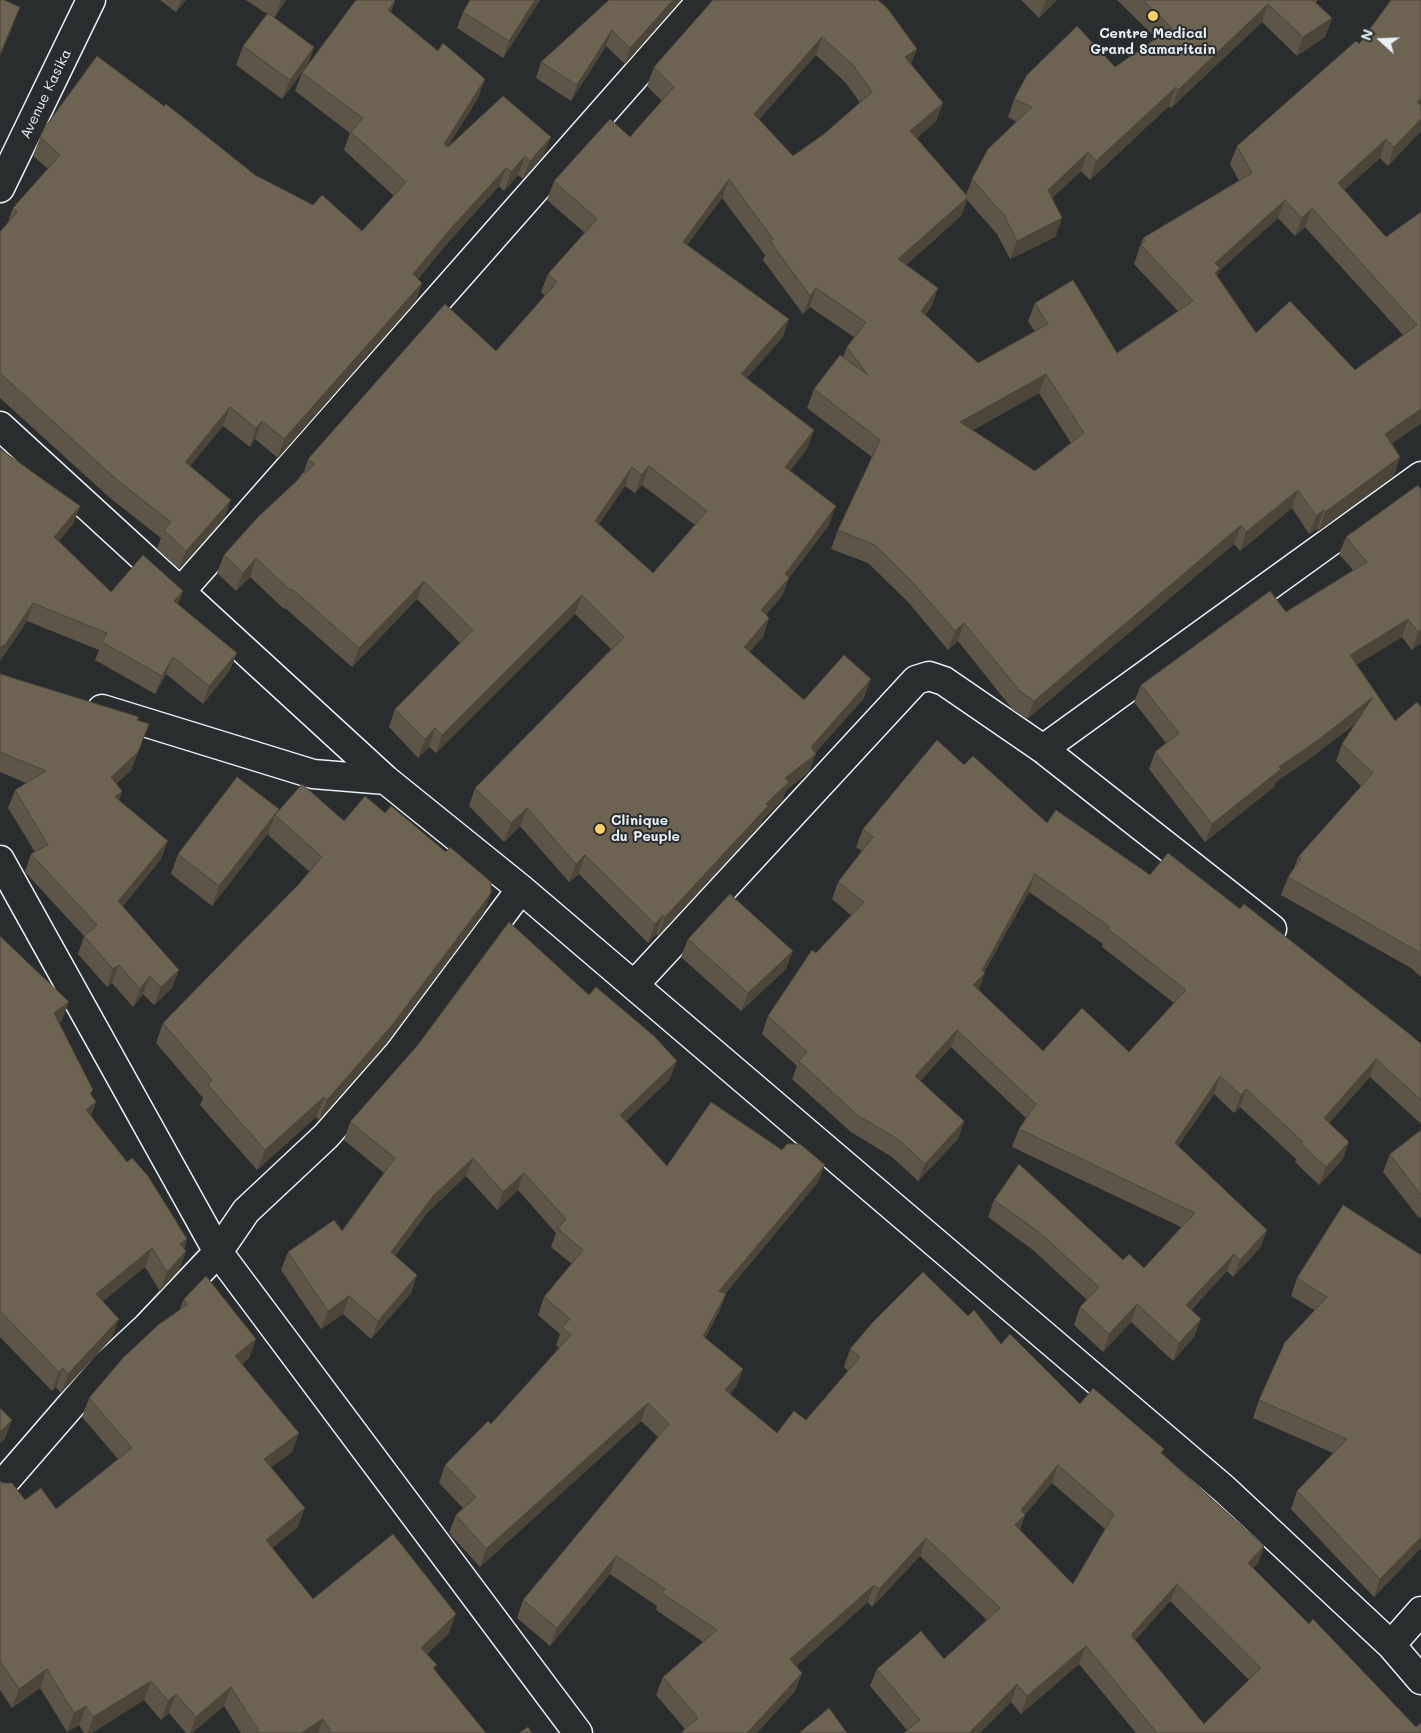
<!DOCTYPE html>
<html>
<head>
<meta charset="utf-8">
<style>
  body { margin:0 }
  #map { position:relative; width:1421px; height:1733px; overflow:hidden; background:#2a2d2e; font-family:Mali,sans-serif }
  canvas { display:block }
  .north { position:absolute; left:1356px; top:15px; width:50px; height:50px; -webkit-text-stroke:4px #2a2d2e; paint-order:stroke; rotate:290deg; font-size:14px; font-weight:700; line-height:20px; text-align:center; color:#e8f1f8 }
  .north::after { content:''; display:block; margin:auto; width:18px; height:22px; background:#e8f1f8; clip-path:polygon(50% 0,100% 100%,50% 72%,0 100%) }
</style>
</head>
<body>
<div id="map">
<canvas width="1421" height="1733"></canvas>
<div class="north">N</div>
</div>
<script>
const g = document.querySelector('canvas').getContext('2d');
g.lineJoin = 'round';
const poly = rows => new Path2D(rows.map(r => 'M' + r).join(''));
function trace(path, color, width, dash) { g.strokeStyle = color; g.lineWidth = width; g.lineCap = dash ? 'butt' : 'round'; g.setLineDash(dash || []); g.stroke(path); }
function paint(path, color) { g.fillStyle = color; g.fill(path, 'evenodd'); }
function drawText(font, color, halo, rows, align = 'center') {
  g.font = font + ' Mali,sans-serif'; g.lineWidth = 4; g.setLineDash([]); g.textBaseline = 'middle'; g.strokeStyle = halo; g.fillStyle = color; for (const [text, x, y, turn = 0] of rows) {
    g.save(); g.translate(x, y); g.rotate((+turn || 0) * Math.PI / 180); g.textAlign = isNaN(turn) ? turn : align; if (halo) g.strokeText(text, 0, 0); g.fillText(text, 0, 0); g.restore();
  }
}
const minor = poly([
  [0,188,91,0],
  [0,426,386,780,521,889,1224,1489,1391,1645,1421,1680],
  [182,590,702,0],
  [102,709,313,774,386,780],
  [1043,749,1421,476],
  [0,860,218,1252,578,1733],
  [634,985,916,680,929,676,944,681,1043,749,1272,929],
  [0,1487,105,1366,147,1327,218,1252,246,1211,326,1136,398,1054,521,889],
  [1391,1645,1421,1611]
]);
const wall = poly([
  [160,0,186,0,176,12],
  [246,0,286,0,274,18,314,47,307,66,282,99,236,65,243,46,267,14],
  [356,0,395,0,391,12,478,98,448,146,544,155,523,179,518,175,504,191,499,186,445,246,418,279,422,283,415,302,278,458,255,439,250,447,223,426,190,466,231,500,224,518,179,569,157,549,161,538,110,498,0,398,0,232,7,224,13,208,48,169,33,156,40,137,255,175,362,231,394,196,344,150,350,133,295,91,302,73],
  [470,0,540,0,503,58,457,28,463,12],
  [609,0,681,0,625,64,606,46,571,101,536,78,541,62],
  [713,0,911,65,943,103,936,121,917,138,966,195,972,179,1017,122,1008,117,1014,99,1115,67,1156,38,1117,0,1318,0,1315,3,1332,18,1325,37,1297,56,1262,22,1171,108,1169,106,1090,180,1081,171,1052,198,1062,218,1055,237,1010,259,997,234,967,200,961,216,906,265,938,288,931,307,925,315,978,363,1035,332,1028,321,1035,303,1117,353,1178,311,1134,264,1143,238,1239,181,1230,164,1237,146,1421,131,1388,166,1380,158,1344,190,1386,237,1421,212,1421,423,1392,443,1400,457,1394,475,1319,531,1317,529,1309,534,1292,508,1240,551,1234,544,1027,719,1013,710,958,641,948,650,909,603,868,563,831,549,838,530,872,457,807,408,814,389,843,357,847,347,854,337,810,307,803,314,763,260,765,255,722,198,687,245,783,337,746,378,814,430,807,449,790,471,829,525,789,578,782,596,766,615,769,618,763,637,749,652,804,700,864,698,815,753,809,772,786,790,782,801,763,819,761,824,658,936,656,934,648,943,579,874,569,882,520,826,504,842,469,806,475,788,611,649,575,614,436,753,429,747,418,758,389,727,395,709,460,643,417,599,352,667,285,608,284,609,250,577,236,591,217,573,224,555,303,475,308,459,496,351,545,296,541,292,548,274,585,233,547,200,554,181,630,137,662,101,647,86,654,67],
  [816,55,846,83,860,103,824,134,793,156,759,119],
  [1278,218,1295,236,1305,227,1403,335,1355,370,1256,333,1217,276,1219,271],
  [1039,393,1071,443,1035,471,973,430],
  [642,485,695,525,653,573,599,524,625,486,635,493],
  [1021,0,1057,0,1039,18],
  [0,449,80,506,73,524,59,541,111,592,183,591,178,604,230,670,203,704,166,674,155,694,95,660,99,650,27,621,0,661],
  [1421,490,1421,643,1412,650,1402,637,1356,665,1395,721,1421,707,1421,977,1411,968,1281,895,1288,877,1294,868,1298,857,1361,786,1336,761,1342,744,1356,723,1312,757,1276,782,1274,787,1205,842,1149,769,1155,752,1166,743,1134,702,1141,685,1286,612,1353,570,1339,554,1346,537],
  [0,674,138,720,142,742,131,770,116,784,122,791,119,800,161,859,123,906,172,988,154,1005,143,994,133,1007,112,983,107,987,78,954,84,936,25,872,31,854,35,852,8,808,15,790,26,783,0,772],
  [964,765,1047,823,1150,875,1240,909,1421,1044,1421,1124,1370,1077,1329,1123,1343,1159,1319,1185,1295,1162,1296,1159,1240,1107,1234,1113,1214,1094,1178,1146,1267,1230,1260,1248,1233,1277,1227,1271,1191,1310,1201,1319,1194,1337,1173,1361,1131,1322,1103,1352,1074,1325,1080,1307,1087,1300,1033,1250,988,1217,994,1200,1123,1260,1144,1268,1181,1227,1012,1147,1019,1129,1026,1118,951,1047,920,1081,964,1121,958,1139,918,1181,892,1157,851,1132,792,1079,797,1066,762,1034,768,1016,816,953,851,915,832,899,838,882,862,851,856,847,863,829],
  [1029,892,1103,944,1102,947,1174,1003,1129,1052,1043,1051,979,990,984,972],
  [279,809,278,812,344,821,484,913,386,1044,319,1120,316,1117,257,1170,200,1105,203,1098,156,1043,163,1023,298,885,310,872,268,835,269,832,212,906,171,874,178,854],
  [0,936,62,1021,59,1023,91,1095,96,1102,91,1116,187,1239,184,1249,186,1251,179,1270,160,1291,145,1267,103,1301,112,1338,61,1393,56,1387,52,1391,0,1337],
  [688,939,786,969,741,1011,681,957],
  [670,1079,626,1121,667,1166,818,1182,725,1294,719,1312,705,1338,743,1369,736,1387,730,1394,777,1433,806,1420,848,1371,844,1367,850,1349,968,1316,1001,1344,1080,1404,1163,1454,1264,1546,1258,1563,1253,1568,1309,1624,1421,1733,1136,1733,1079,1664,1021,1714,1011,1702,907,1730,870,1686,877,1669,944,1659,987,1620,920,1556,872,1607,868,1602,796,1666,802,1673,795,1691,757,1733,681,1733,685,1729,656,1695,663,1677,703,1642,656,1610,657,1606,610,1574,550,1646,517,1618,523,1600,658,1437,641,1421,480,1567,449,1533,456,1515,463,1508,439,1483,445,1465,491,1424,559,1348,556,1345,560,1334,538,1315,544,1297,572,1264,551,1247,556,1233,518,1190,497,1210,466,1176,427,1213,395,1256,417,1275,411,1293,371,1339,343,1314,321,1329,281,1270,288,1252,342,1231,384,1173,344,1140,350,1122],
  [1052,1483,1105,1529,1073,1584,1020,1530,1025,1515],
  [1170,1601,1249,1680,1204,1724,1135,1640],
  [1421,1130,1421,1217,1419,1218,1383,1172,1390,1154],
  [1421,1255,1421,1548,1374,1597,1291,1509,1297,1491,1333,1453,1253,1418,1259,1400,1314,1310,1291,1296,1297,1278],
  [184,1299,256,1339,249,1358,242,1364,299,1433,292,1452,271,1467,298,1527,272,1548,313,1599,449,1633,427,1654,435,1671,486,1733,241,1733,224,1706,192,1733,186,1733,169,1713,161,1720,144,1700,92,1733,84,1733,79,1725,67,1732,40,1688,12,1708,0,1690,0,1481,25,1500,56,1509,118,1459,82,1417,89,1398,179,1311]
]);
const shadedWall = poly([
  [181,0,186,0,176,12],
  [281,0,286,0,274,19],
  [535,0,540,0,503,58,509,41],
  [673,0,681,0,625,64,630,48],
  [1046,0,1057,0,1039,18],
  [395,1,388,19,388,10],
  [1268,4,1262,22,1171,108,1178,90],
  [20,7,13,26,0,57,0,54],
  [1332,18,1325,37,1297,56,1303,37],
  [612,30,606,46,571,101,577,85],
  [822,37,816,55,747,133,754,114],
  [314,47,307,66,282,99,290,80],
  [917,49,910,67,905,57],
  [485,79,478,98,438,162,444,144],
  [1176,87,1169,106,1090,180,1096,161],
  [1421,98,1421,110,1417,102],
  [943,103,936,121,903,149,910,131],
  [1421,119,1421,131,1388,166,1394,147],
  [551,137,544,155,523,179,530,161],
  [1386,139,1380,158,1331,202,1338,183],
  [1088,152,1081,171,1041,209,1048,190],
  [525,156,518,175,504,191,511,172],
  [506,168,499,186,445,246,406,292,413,274,452,227],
  [729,179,722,198,676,260,683,242],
  [968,197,961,216,891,278,898,259],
  [1285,200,1278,218,1219,271,1213,287,1215,263],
  [1312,208,1305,227,1295,236,1302,218],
  [1062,218,1055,237,1010,259,1017,241],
  [422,283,415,302,278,458,284,439],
  [816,288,810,307,803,314,810,296],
  [938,288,931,307,914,330,921,311],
  [789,319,783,337,734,393,741,374],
  [1046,374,1039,393,954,440,960,422],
  [230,407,223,426,178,480,185,462],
  [1421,409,1421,423,1379,453,1385,434],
  [262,421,255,439,250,447,256,428],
  [814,430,807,449,778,486,785,467],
  [1400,457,1394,475,1319,531,1325,512],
  [649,466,642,485,635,493,642,475],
  [632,467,625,486,588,540,595,521],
  [1298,490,1292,508,1240,551,1246,532],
  [231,500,224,518,179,569,186,551],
  [80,506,73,524,47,555,54,537],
  [836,506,829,525,787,580,789,578,782,596,754,629,761,610,785,574],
  [1324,510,1317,529,1309,534,1316,516],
  [1241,525,1234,544,1027,719,1034,701],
  [256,558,250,577,236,591,243,573],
  [424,581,417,599,352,667,359,648],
  [292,589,285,608,284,609,291,591],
  [183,591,176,609,174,601],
  [582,595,575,614,436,753,442,735],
  [33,603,27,621,0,661,0,647],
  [769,618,763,637,737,666,744,647],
  [1408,619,1402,637,1343,673,1350,655],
  [964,623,958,641,948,650,955,631],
  [1421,630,1421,643,1412,650,1418,632],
  [237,653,230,670,203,704,209,686],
  [173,657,166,674,155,694,162,676],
  [871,679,864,698,810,759,816,754,809,772,786,790,782,801,763,819,761,824,658,936,665,917,766,804,785,778,811,747],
  [1373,697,1366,714,1312,757,1276,782,1274,787,1205,842,1212,824,1279,767],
  [149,724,131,770,104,795,111,777],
  [435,728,429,747,418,758,425,739],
  [122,791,116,809,115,797],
  [527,808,520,826,504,842,511,823],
  [279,809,276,816,275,815,269,832,212,906,219,886],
  [168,841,161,859,112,919,118,901],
  [585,855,579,874,569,882,576,864],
  [1035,874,1029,892,982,976,985,973,979,990,973,985],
  [491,893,484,913,386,1044,319,1120,327,1100],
  [663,915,656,934,648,943,655,924],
  [793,951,786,969,741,1011,748,993],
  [119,965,112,983,107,987,113,969],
  [179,970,172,988,154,1005,161,987],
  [150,976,143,994,133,1007,140,989],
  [69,1002,62,1021,47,1032,54,1013],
  [957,1030,951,1047,909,1094,915,1076],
  [1376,1059,1370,1077,1317,1136,1324,1118],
  [677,1061,670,1079,614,1133,620,1115],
  [1220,1076,1214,1094,1168,1161,1175,1143],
  [1246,1089,1240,1107,1234,1113,1241,1095],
  [324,1097,316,1117,257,1170,265,1150],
  [96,1102,89,1121,86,1110],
  [964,1121,958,1139,918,1181,925,1164],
  [1349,1142,1343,1159,1319,1185,1326,1167],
  [473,1158,466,1176,427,1213,384,1270,391,1252,433,1196],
  [825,1165,818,1182,713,1308,719,1291],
  [524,1173,518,1190,497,1210,503,1192],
  [1267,1230,1260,1248,1233,1277,1240,1260],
  [187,1239,181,1257,186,1251,179,1270,160,1291,167,1272,180,1244],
  [152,1248,145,1267,89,1313,96,1294],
  [1234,1254,1227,1271,1180,1323,1186,1305],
  [417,1275,411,1293,371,1339,378,1321],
  [726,1294,719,1312,697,1354,703,1336],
  [349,1296,343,1314,321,1329,328,1311],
  [1137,1304,1131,1322,1103,1352,1109,1334],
  [119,1319,112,1338,61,1393,68,1374],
  [1201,1319,1194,1337,1173,1361,1179,1343],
  [256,1339,249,1358,228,1375,235,1356],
  [63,1368,56,1387,52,1391,59,1372],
  [743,1369,736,1387,719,1407,725,1390],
  [648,1403,641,1421,480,1567,486,1549],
  [12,1420,5,1439,0,1444,0,1432],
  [299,1433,292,1452,257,1478,264,1459],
  [1058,1465,1052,1483,1025,1515,1019,1532,1008,1543,1021,1510],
  [305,1508,298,1527,259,1559,266,1540],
  [1421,1537,1421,1548,1374,1597,1380,1579],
  [926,1538,920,1556,872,1607,879,1589],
  [1264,1546,1258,1563,1241,1580,1248,1563],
  [616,1556,610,1574,550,1646,557,1628],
  [1177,1584,1170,1601,1124,1653,1131,1635],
  [874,1585,868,1602,784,1677,790,1659],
  [456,1614,449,1633,414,1667,421,1648],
  [1086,1646,1079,1664,1021,1714,1027,1696],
  [47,1669,40,1688,12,1708,19,1689],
  [802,1673,795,1691,757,1733,747,1733],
  [151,1681,144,1700,92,1733,88,1733,93,1717],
  [1017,1684,1011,1702,980,1733,969,1733],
  [231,1687,224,1706,192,1733,190,1733,196,1717],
  [176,1694,169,1713,161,1720,168,1701],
  [86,1706,79,1725,67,1732,74,1713],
  [323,1719,318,1733,301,1733]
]);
const building = poly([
  [0,0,4,0,20,7,0,54,0,0],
  [356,0,394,0,395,1,388,10,438,51,443,43,485,79,444,144,448,147,503,96,551,137,530,161,525,156,511,172,506,168,452,227,413,274,422,283,284,439,262,421,256,428,230,407,185,462,231,500,186,551,164,530,171,522,117,480,0,373,0,232,17,212,13,208,60,155,40,137,45,127,97,56,164,106,166,104,255,175,313,205,322,195,362,231,406,182,351,132,363,118,302,73,356,0],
  [470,0,535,0,509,41,463,12,470,0],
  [609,0,673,0,630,48,612,30,577,85,541,62,609,0],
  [713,0,878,0,888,9,917,49,905,57,943,103,910,131,968,197,898,259,938,288,921,311,978,363,1048,324,1035,303,1073,280,1117,353,1193,301,1141,245,1145,241,1143,238,1252,173,1237,146,1356,41,1359,44,1391,0,1421,0,1421,98,1417,102,1421,106,1421,119,1394,147,1386,139,1338,183,1386,237,1421,212,1421,409,1385,434,1400,457,1325,512,1324,510,1316,516,1298,490,1246,532,1241,525,1034,701,1020,691,964,623,955,631,915,585,875,545,838,530,880,440,814,389,840,355,868,375,847,347,866,322,816,288,810,296,770,241,773,239,729,179,683,242,789,319,741,374,814,430,785,467,836,506,785,574,789,578,761,610,769,618,744,647,804,700,844,655,871,679,811,747,816,754,785,778,789,782,766,804,768,806,665,917,663,915,655,924,585,855,576,864,527,808,511,823,475,788,624,637,582,595,442,735,435,728,425,739,395,709,473,630,424,581,359,648,292,589,291,591,256,558,243,573,224,555,258,517,315,464,308,459,445,304,496,351,557,282,548,274,597,219,554,181,610,119,630,137,674,87,654,67,713,0],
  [822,37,853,65,872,92,824,134,793,156,754,114,822,37],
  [1285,200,1302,218,1312,208,1417,325,1355,370,1290,301,1256,333,1215,273,1220,268,1215,263,1285,200],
  [1046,374,1084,433,1035,471,960,422,1046,374],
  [649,466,707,511,653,573,595,521,632,467,642,475,649,466],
  [1143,0,1313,0,1332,18,1303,37,1268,4,1178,90,1176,87,1096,161,1088,152,1048,190,1062,218,1017,241,1004,215,972,179,988,149,1032,107,1014,99,1027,75,1077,26,1115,67,1172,28,1143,0],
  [268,13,314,47,290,80,243,46,268,13],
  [0,449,80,506,54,537,111,592,143,555,183,591,174,601,237,653,209,686,173,657,162,676,102,642,107,633,33,603,5,645,0,647,0,449],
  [1418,485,1421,490,1421,630,1418,632,1408,619,1350,655,1395,721,1417,702,1421,707,1421,954,1417,951,1288,877,1301,858,1298,857,1373,773,1342,744,1373,697,1318,740,1279,767,1281,769,1212,824,1155,752,1179,733,1141,685,1270,591,1286,612,1367,562,1346,537,1418,485],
  [0,674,139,717,137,720,149,724,138,752,111,777,122,791,115,797,168,841,118,901,179,970,161,987,150,976,140,989,119,965,113,969,84,936,97,925,31,854,48,845,15,790,46,771,0,752,0,674],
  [937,740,964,765,973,756,1047,823,1056,810,1150,875,1168,853,1240,909,1244,904,1412,1036,1421,1044,1421,1100,1376,1059,1324,1118,1349,1142,1326,1167,1301,1144,1303,1142,1246,1089,1241,1095,1220,1076,1175,1143,1267,1230,1240,1260,1234,1254,1186,1305,1201,1319,1179,1343,1137,1304,1109,1334,1080,1307,1099,1287,1039,1232,994,1200,1019,1164,1123,1260,1129,1254,1144,1268,1195,1213,1019,1129,1036,1104,957,1030,915,1076,964,1121,925,1164,898,1139,857,1115,799,1061,807,1052,768,1016,812,950,816,953,864,902,838,882,873,837,863,829,937,740],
  [1035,874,1110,927,1108,929,1186,990,1129,1052,1082,1008,1043,1051,973,985,985,973,982,970,1035,874],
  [237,777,279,809,219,886,178,854,237,777],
  [302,784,344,821,365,796,385,813,391,806,446,852,450,847,491,882,491,893,393,1024,327,1100,324,1097,265,1150,208,1085,212,1080,163,1023,298,885,322,857,275,815,302,784],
  [730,894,793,951,748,993,688,939,730,894],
  [509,922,589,995,596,987,654,1036,677,1061,620,1115,667,1166,711,1102,782,1150,787,1144,800,1144,825,1165,719,1291,726,1294,703,1336,743,1369,725,1390,777,1433,794,1411,806,1420,860,1357,850,1349,873,1322,923,1272,968,1316,974,1310,1001,1344,1010,1334,1080,1404,1093,1388,1164,1449,1161,1453,1264,1546,1248,1563,1309,1624,1313,1619,1416,1727,1421,1723,1421,1733,1157,1733,1086,1646,1027,1696,1017,1684,969,1733,904,1733,920,1720,877,1669,921,1631,944,1659,1000,1608,926,1538,879,1589,874,1585,790,1659,802,1673,747,1733,682,1733,682,1732,698,1718,663,1677,717,1630,662,1593,665,1589,616,1556,557,1628,523,1600,669,1424,648,1403,486,1549,456,1515,476,1497,445,1465,488,1421,491,1424,571,1335,562,1327,570,1319,544,1297,583,1250,558,1229,566,1219,524,1173,503,1192,473,1158,433,1196,391,1252,417,1275,378,1321,349,1296,328,1311,288,1252,334,1220,342,1231,395,1158,350,1122,417,1046,509,922],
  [1058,1465,1114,1514,1073,1584,1015,1525,1025,1515,1021,1510,1058,1465],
  [1177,1584,1261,1668,1204,1724,1131,1635,1177,1584],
  [0,936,69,1002,54,1013,93,1090,90,1093,96,1102,86,1110,127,1162,132,1158,148,1176,187,1239,180,1244,186,1251,167,1272,152,1248,96,1294,119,1319,68,1374,63,1368,59,1372,0,1311,0,936],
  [1421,1130,1421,1195,1390,1154,1421,1130],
  [1343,1205,1421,1255,1421,1537,1380,1579,1297,1491,1347,1439,1259,1400,1285,1342,1327,1297,1297,1278,1343,1205],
  [206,1276,256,1339,235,1356,299,1433,264,1459,305,1508,266,1540,313,1599,393,1534,456,1614,421,1648,437,1665,433,1668,486,1733,332,1733,323,1719,301,1733,260,1733,231,1687,196,1717,176,1694,168,1701,151,1681,93,1717,86,1706,74,1713,47,1669,19,1689,0,1661,0,1481,3,1483,12,1483,25,1500,41,1488,56,1509,132,1448,89,1398,123,1358,158,1325,187,1305,184,1299,206,1276],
  [0,1408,12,1420,0,1432,0,1408],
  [829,1708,847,1733,799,1733,829,1708],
  [528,1727,532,1733,519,1733,528,1727]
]);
const markers = [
  [1153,16,6,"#ffd166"],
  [600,829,6,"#ffd166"]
];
const poiNames = [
  ["Centre Medical",1153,34],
  ["Grand Samaritain",1153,50],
  ["Clinique",611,821,"left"],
  ["du Peuple",611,837,"left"]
];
const streetNames = [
  ["Avenue Kasika",46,94,-64]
];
trace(minor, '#e8f1f8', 31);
trace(minor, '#2a2d2e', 28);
paint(wall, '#5d5547');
paint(shadedWall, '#4c453a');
paint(building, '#6c6353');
trace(building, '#4c453a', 1);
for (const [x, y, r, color] of markers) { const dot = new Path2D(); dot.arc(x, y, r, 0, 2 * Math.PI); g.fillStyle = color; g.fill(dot); trace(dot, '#2a2d2e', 2); }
drawText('bold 14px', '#e8f1f8', '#2a2d2e', poiNames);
drawText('14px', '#e8f1f8', '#2a2d2e', streetNames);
</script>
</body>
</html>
